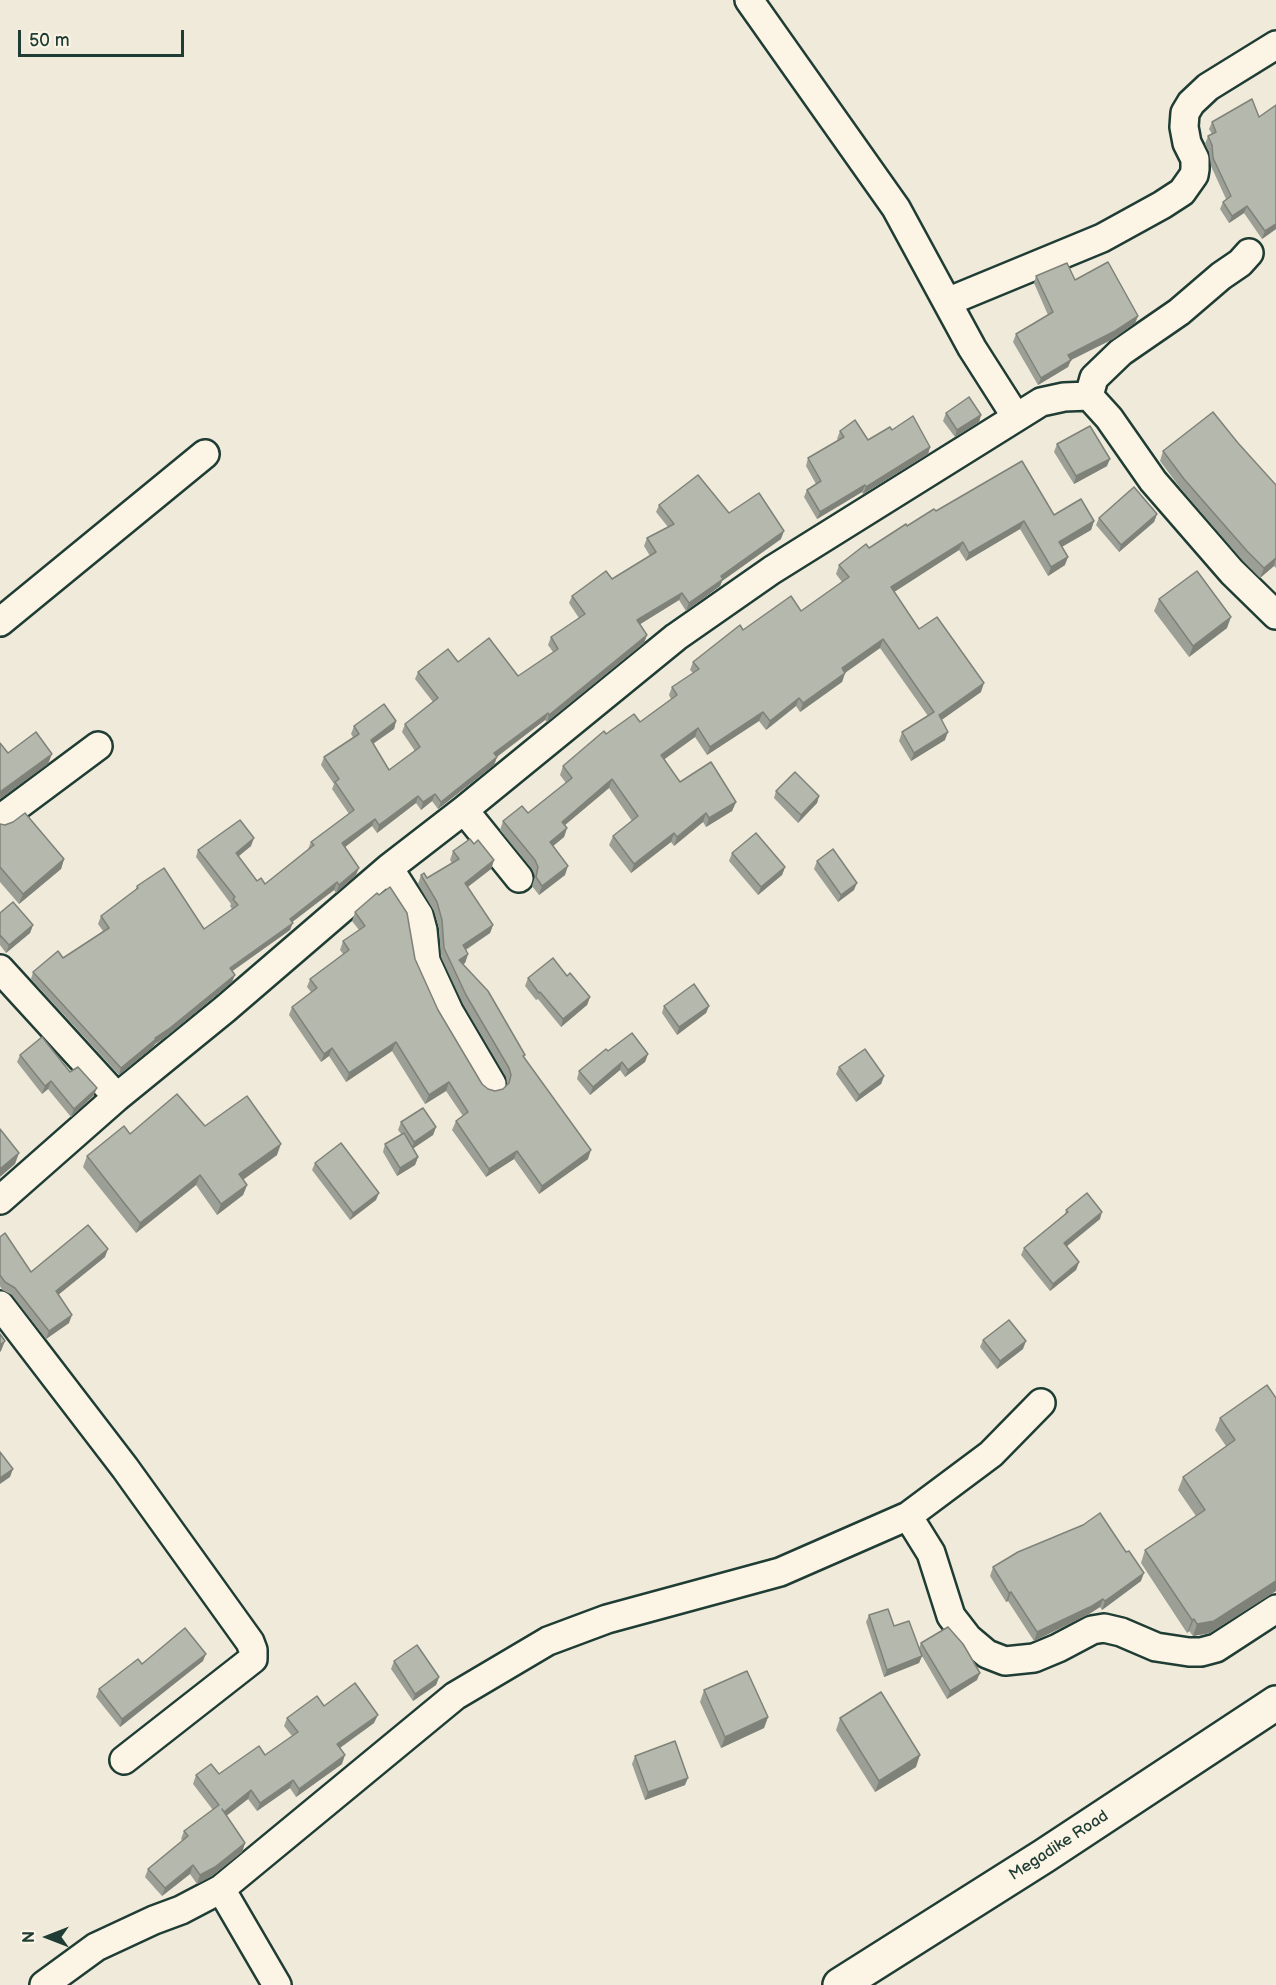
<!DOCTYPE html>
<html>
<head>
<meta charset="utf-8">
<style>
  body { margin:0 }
  #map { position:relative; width:1276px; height:1985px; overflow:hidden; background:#efeada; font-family:"Balsamiq Sans",sans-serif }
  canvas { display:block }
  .north { position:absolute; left:18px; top:1907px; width:60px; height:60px; -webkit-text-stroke:4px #fcf5e5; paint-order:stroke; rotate:270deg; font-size:16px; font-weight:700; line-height:24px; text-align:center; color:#1f3d34 }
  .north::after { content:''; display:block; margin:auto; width:21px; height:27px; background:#1f3d34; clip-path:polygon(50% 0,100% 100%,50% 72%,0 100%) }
  .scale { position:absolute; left:18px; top:30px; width:166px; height:27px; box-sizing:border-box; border:3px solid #1f3d34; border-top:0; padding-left:8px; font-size:18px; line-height:21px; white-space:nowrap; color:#1f3d34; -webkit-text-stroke:4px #fcf5e5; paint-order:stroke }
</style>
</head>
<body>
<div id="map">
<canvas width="1276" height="1985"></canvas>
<div class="north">N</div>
<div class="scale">50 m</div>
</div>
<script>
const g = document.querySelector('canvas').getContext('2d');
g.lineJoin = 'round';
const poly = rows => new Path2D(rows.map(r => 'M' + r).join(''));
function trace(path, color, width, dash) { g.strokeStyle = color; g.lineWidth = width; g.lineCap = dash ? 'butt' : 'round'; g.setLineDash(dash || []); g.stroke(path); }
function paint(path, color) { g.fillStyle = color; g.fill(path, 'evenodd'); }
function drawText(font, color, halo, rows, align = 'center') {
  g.font = font + ' "Balsamiq Sans",sans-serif'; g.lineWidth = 4.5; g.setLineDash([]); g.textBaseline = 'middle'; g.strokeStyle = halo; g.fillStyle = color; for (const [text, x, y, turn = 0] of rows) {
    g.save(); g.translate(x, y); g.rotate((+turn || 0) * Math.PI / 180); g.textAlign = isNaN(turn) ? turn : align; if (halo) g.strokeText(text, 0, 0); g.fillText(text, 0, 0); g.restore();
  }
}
const minor = poly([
  [749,0,896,208,972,348,1016,417],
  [947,302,1102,238,1162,205,1182,192,1194,175,1195,169,1195,159,1187,143,1184,127,1185,113,1191,103,1208,87,1276,45],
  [1089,396,1094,378,1121,352,1179,312,1221,276,1240,263,1249,253],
  [0,622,205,454],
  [464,810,519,878],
  [0,819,98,746],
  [389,868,419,915,423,930,426,961,449,1011,492,1084],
  [0,969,117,1097,0,1200],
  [117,1097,225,1009,389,868,464,810,676,637,772,570,1041,402,1064,397,1089,396,1109,418,1153,481,1232,572,1276,615],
  [0,1305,125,1468,250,1642,253,1650,253,1659,124,1760],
  [908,1516,931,1553,951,1616,968,1638,987,1654,1005,1661,1034,1658,1058,1648,1092,1630,1104,1628,1121,1632,1156,1647,1189,1652,1201,1652,1216,1648,1276,1609],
  [221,1889,277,1985],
  [44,1985,96,1947,154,1920,181,1910,221,1889,455,1696,548,1641,607,1619,780,1572,908,1516,991,1454,1041,1403]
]);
const major = poly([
  [840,1985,1044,1856,1276,1703]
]);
const wall = poly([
  [1276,105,1276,229,1262,239,1244,213,1229,223,1220,209,1223,202,1226,199,1211,166,1209,152,1205,144,1208,136,1212,134,1209,129,1212,122,1259,117],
  [1036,276,1075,280,1138,316,1135,323,1113,339,1071,360,1068,367,1038,385,1013,342,1016,334,1048,315,1034,283],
  [946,413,981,415,979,422,955,437,943,421],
  [892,430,930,447,928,454,863,494,862,492,817,519,804,497,807,490,816,484,806,466,808,458,838,440,837,439,840,431,868,440],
  [1238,443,1276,485,1276,568,1274,566,1260,578,1243,561,1181,489,1160,461,1163,451],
  [1057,444,1107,466,1074,484,1054,452],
  [659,505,729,513,781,539,722,581,720,586,686,611,679,600,640,624,647,635,644,643,547,722,545,720,497,757,494,765,438,809,432,801,421,810,416,803,377,833,372,826,345,847,356,875,336,893,334,890,292,922,290,930,232,971,232,982,167,1036,155,1044,153,1047,119,1075,31,979,33,972,63,958,103,931,98,924,101,916,135,891,137,886,204,929,232,909,230,906,231,904,196,857,198,850,251,846,238,856,257,881,265,884,308,849,311,842,349,814,332,789,334,784,321,765,324,757,353,737,351,734,354,726,396,721,394,729,373,744,389,770,415,751,402,732,405,724,433,702,415,679,418,672,458,662,518,676,553,652,548,645,551,637,579,618,569,603,572,596,612,579,650,556,644,546,647,538,668,527,656,512],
  [936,511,1054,515,1094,521,1091,530,1062,547,1065,565,1048,576,1020,529,966,561,959,550,894,592,919,629,981,692,941,720,945,740,911,761,899,741,902,732,928,716,880,648,845,673,842,682,800,712,796,706,766,730,759,721,707,755,695,737,664,759,680,782,736,802,732,811,706,827,703,822,674,846,671,842,631,873,609,845,613,836,632,821,609,788,565,825,567,828,564,837,553,846,565,875,539,895,532,886,535,876,532,869,500,830,503,821,528,813,566,783,560,775,563,766,606,734,640,722,671,699,669,695,672,687,693,673,690,670,693,662,743,630,801,611,842,582,836,574,839,565],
  [1157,514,1154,522,1119,552,1096,525,1099,518],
  [1159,599,1227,628,1189,657,1154,611],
  [776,791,819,796,817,803,798,823,774,798],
  [0,824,64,859,61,869,19,904,0,882],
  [474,844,494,860,491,869,468,887,493,925,490,933,466,950,468,954,465,963,463,964,524,1058,588,1159,539,1194,514,1159,486,1177,452,1130,456,1121,463,1116,446,1091,425,1104,392,1051,346,1082,329,1056,321,1062,289,1015,292,1007,311,992,307,987,310,979,343,954,340,950,343,941,359,930,352,921,355,912,415,959,438,1010,482,1084,488,1089,495,1091,503,1089,507,1084,506,1077,463,1004,441,957,439,928,434,911,418,884,421,875,427,878,452,863,450,860,453,851],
  [732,853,785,867,782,875,758,895,729,861],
  [817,861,854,890,838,902,814,869],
  [0,913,33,925,30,933,6,953,0,945],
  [567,976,590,997,587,1005,561,1027,538,999,536,1000,525,986,528,978],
  [664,1006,709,1006,706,1013,677,1035,662,1013],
  [608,1051,648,1054,645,1062,625,1077,620,1070,590,1095,577,1079,579,1071],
  [20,1055,70,1072,94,1095,71,1117,48,1089,42,1094,17,1062],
  [839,1067,884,1076,881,1084,856,1102,836,1074],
  [401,1122,436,1127,433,1135,413,1148,418,1157,415,1165,397,1176,383,1152,385,1144,402,1135,398,1130],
  [205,1126,277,1155,243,1179,247,1185,243,1195,217,1215,196,1185,136,1233,83,1167,87,1156,130,1134],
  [315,1163,376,1200,350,1220,312,1170],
  [1066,1210,1100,1219,1066,1247,1079,1262,1076,1270,1050,1291,1021,1255,1024,1248,1065,1214],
  [0,1237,31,1272,105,1257,58,1295,69,1323,46,1339,12,1295,2,1290,0,1286],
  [983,1340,1023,1349,997,1369,980,1347],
  [1276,1398,1276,1591,1210,1633,1193,1636,1189,1631,1187,1633,1141,1563,1145,1550,1196,1516,1178,1490,1183,1477,1226,1446,1215,1430,1220,1418],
  [993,1567,1141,1581,1102,1610,1100,1607,1089,1614,1034,1641,1008,1601,1006,1602,990,1576],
  [869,1615,894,1626,919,1648,921,1643,977,1680,947,1699,922,1656,919,1663,884,1677,866,1622],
  [203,1661,120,1727,96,1697,99,1689,142,1664],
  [394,1661,439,1677,436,1685,413,1701,391,1669],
  [704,1690,768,1717,764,1728,721,1748,700,1702],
  [324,1706,374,1723,340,1748,342,1764,296,1797,290,1788,257,1811,248,1799,226,1816,245,1843,242,1852,212,1876,197,1884,190,1874,162,1896,145,1877,148,1869,183,1841,181,1839,184,1831,213,1810,193,1784,196,1775,219,1774,265,1755,292,1736,284,1726,287,1718],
  [840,1718,916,1767,875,1792,836,1730],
  [635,1756,685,1785,645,1800,632,1764]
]);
const shadedWall = poly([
  [1247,206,1244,213,1229,223,1232,216],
  [1276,224,1276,229,1262,239,1265,231],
  [1138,316,1135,323,1113,339,1071,360,1068,367,1038,385,1041,378,1068,355],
  [981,415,979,422,955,437,957,430],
  [930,447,928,454,863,494,866,487],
  [1110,459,1107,466,1074,484,1076,476],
  [865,485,862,492,817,519,820,512],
  [1157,514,1154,522,1119,552,1121,545],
  [1024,521,1020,529,966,561,969,553],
  [1094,521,1091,530,1056,550,1059,542],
  [784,531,781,539,722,581,720,586,686,611,689,603,721,576],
  [963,542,959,550,888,596,891,587],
  [1068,557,1065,565,1048,576,1051,567],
  [1276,558,1274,566,1260,578,1264,568],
  [682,593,679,600,634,628,637,620],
  [1231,617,1227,628,1189,657,1193,646],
  [647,635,644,643,547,722,549,715],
  [883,639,880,648,839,677,842,668],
  [845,673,842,682,800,712,803,703],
  [984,683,981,692,936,724,939,715],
  [799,698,796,706,766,730,770,721],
  [763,712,759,721,707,755,710,747],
  [548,713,545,720,491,761,494,753],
  [396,721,394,729,368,747,371,740],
  [698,728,695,737,658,764,661,755],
  [948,732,945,740,911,761,914,753],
  [52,754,48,764,0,799,0,792],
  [497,757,494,765,438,809,441,802],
  [612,779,609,788,559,830,562,822],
  [435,794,432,801,421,810,423,802],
  [418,796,416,803,377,833,379,825],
  [819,796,817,803,798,823,801,815],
  [736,802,732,811,706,827,709,818],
  [706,813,703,822,674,846,677,837],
  [375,819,372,826,340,851,342,843],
  [567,828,564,837,547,851,550,842],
  [674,833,671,842,631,873,634,864],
  [254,838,251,846,233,861,236,853],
  [64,859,61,869,19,904,23,894],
  [494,860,491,869,462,891,465,883],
  [568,866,565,875,539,895,542,886],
  [785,867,782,875,758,895,761,887],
  [359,868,356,875,336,893,339,885],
  [337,882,334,890,287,926,290,919],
  [857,883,854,890,838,902,841,895],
  [293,923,290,930,227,975,230,968],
  [33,925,30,933,6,953,9,945],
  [493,925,490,933,460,953,463,945],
  [468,954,465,963,456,968,459,960],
  [235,975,232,982,167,1036,155,1044,153,1047,119,1075,121,1068,155,1038],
  [590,997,587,1005,561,1027,563,1019],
  [709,1006,706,1013,677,1035,679,1027],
  [396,1042,392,1051,346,1082,349,1073],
  [332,1048,329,1056,321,1062,324,1054],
  [648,1054,645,1062,625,1077,628,1070],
  [622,1062,620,1070,590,1095,593,1087],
  [884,1076,881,1084,856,1102,859,1095],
  [51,1081,48,1089,42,1094,45,1086],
  [449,1082,446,1091,425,1104,429,1095],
  [97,1088,94,1095,71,1117,74,1109],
  [436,1127,433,1135,411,1150,414,1142],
  [281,1144,277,1155,236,1185,239,1174],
  [591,1150,588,1159,539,1194,542,1186],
  [517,1151,514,1159,486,1177,489,1169],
  [19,1153,15,1164,0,1177,0,1169],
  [418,1157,415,1165,397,1176,400,1168],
  [200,1175,196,1185,136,1233,140,1223],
  [247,1185,243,1195,217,1215,221,1204],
  [379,1193,376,1200,350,1220,353,1213],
  [1102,1212,1100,1219,1061,1251,1064,1243],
  [108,1249,105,1257,53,1299,56,1291],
  [1079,1262,1076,1270,1050,1291,1053,1284],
  [72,1315,69,1323,46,1339,49,1331],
  [5,1341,1,1351,0,1352,0,1345],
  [1026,1341,1023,1349,997,1369,1000,1361],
  [13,1469,10,1477,0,1484,0,1478],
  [1144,1573,1141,1581,1102,1610,1105,1601],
  [1276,1581,1276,1591,1210,1633,1193,1636,1197,1624],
  [1011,1592,1008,1601,1006,1602,1009,1593],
  [1103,1599,1100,1607,1089,1614,1034,1641,1037,1632],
  [1194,1619,1189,1631,1187,1633,1192,1620],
  [206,1654,203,1661,120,1727,122,1719],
  [922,1656,919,1663,884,1677,887,1670],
  [980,1673,977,1680,947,1699,950,1691],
  [439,1677,436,1685,413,1701,415,1694],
  [378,1715,374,1723,334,1752,337,1744],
  [768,1717,764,1728,721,1748,725,1737],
  [345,1755,342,1764,296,1797,299,1789],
  [920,1755,916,1767,875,1792,879,1781],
  [688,1778,685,1785,645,1800,648,1792],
  [293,1780,290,1788,257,1811,260,1803],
  [251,1790,248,1799,221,1820,224,1812],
  [245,1843,242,1852,212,1876,197,1884,200,1875],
  [193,1865,190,1874,162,1896,165,1888]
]);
const building = poly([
  [1252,99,1259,117,1276,105,1276,224,1265,231,1247,206,1232,216,1223,202,1231,196,1213,158,1212,145,1208,136,1216,132,1212,122,1252,99],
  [1108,262,1138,316,1115,331,1068,355,1071,360,1041,378,1016,334,1053,312,1036,276,1067,263,1075,280,1108,262],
  [969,397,981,415,957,430,946,413,969,397],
  [1213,412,1238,443,1276,485,1276,558,1264,568,1247,551,1184,479,1163,451,1213,412],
  [913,416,930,447,866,487,865,485,820,512,807,490,821,481,808,458,844,437,840,431,855,420,868,440,890,427,892,430,913,416],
  [1090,426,1110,459,1076,476,1057,444,1090,426],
  [1022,461,1054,515,1081,499,1094,521,1059,542,1068,557,1051,567,1024,521,969,553,963,542,891,587,919,629,937,617,984,683,939,715,948,732,914,753,902,732,934,712,883,639,842,668,845,673,803,703,799,698,770,721,763,712,710,747,698,728,661,755,680,782,711,762,736,802,709,818,706,813,677,837,674,833,634,864,613,836,638,816,612,779,562,822,567,828,550,842,568,866,542,886,536,877,538,867,535,860,503,821,522,806,528,813,572,778,563,766,604,731,606,734,634,714,640,722,677,695,672,687,699,669,693,662,740,625,743,630,791,596,801,611,849,577,839,565,866,544,869,548,906,524,907,526,934,509,936,511,1022,461],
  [698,475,729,513,759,493,784,531,721,576,723,579,689,603,682,593,637,620,647,635,549,715,548,713,494,753,497,757,441,802,435,794,423,802,418,796,379,825,375,819,342,843,359,868,339,885,337,882,290,919,293,923,230,968,235,975,170,1028,155,1038,156,1039,121,1068,33,972,58,951,63,958,109,928,101,916,138,888,137,886,164,868,204,929,238,905,233,899,235,897,198,850,240,820,254,838,236,853,257,881,261,878,265,884,314,845,311,842,354,810,335,782,339,779,324,757,359,734,354,726,384,704,396,721,371,740,389,770,420,747,405,724,438,698,418,672,448,649,458,662,489,638,518,676,558,649,551,637,585,614,572,596,606,571,612,579,656,552,647,538,674,524,659,505,698,475],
  [1134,487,1157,514,1121,545,1099,518,1134,487],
  [1197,571,1231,617,1193,646,1159,599,1197,571],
  [36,732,52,754,0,792,0,743,8,753,36,732],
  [795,772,819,796,801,815,776,791,795,772],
  [25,813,64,859,23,894,0,867,0,824,5,825,13,822,25,813],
  [756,833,785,867,761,887,732,853,756,833],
  [470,839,474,844,478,840,494,860,465,883,493,925,463,945,468,954,459,960,488,991,525,1055,523,1056,591,1150,542,1186,517,1151,489,1169,456,1121,468,1112,449,1082,429,1095,396,1042,349,1073,332,1048,324,1054,292,1007,317,988,310,979,349,950,343,941,365,926,355,912,377,893,379,895,390,887,407,913,415,959,438,1010,482,1084,488,1089,495,1091,503,1089,509,1083,511,1075,509,1068,466,995,444,948,442,920,437,902,421,875,424,873,427,878,459,859,453,851,470,839],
  [833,849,857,883,841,895,817,861,833,849],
  [13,902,33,925,9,945,1,936,0,937,0,913,13,902],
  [553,958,567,976,570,973,590,997,563,1019,540,992,539,993,528,978,553,958],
  [694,984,709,1006,679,1027,664,1006,694,984],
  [632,1033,648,1054,628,1070,622,1062,593,1087,579,1071,606,1049,608,1051,632,1033],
  [42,1037,70,1072,78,1067,97,1088,74,1109,51,1081,45,1086,20,1055,42,1037],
  [865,1049,884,1076,859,1095,839,1067,865,1049],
  [177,1094,205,1126,247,1096,281,1144,239,1174,247,1185,221,1204,200,1175,140,1223,87,1156,124,1126,130,1134,177,1094],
  [423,1108,436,1127,414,1142,401,1122,423,1108],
  [0,1129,19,1153,0,1169,0,1129],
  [404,1133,418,1157,400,1168,385,1144,404,1133],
  [341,1143,379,1193,353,1213,315,1163,341,1143],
  [1087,1193,1102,1212,1064,1243,1079,1262,1053,1284,1024,1248,1068,1212,1066,1210,1087,1193],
  [88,1225,108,1249,56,1291,72,1315,49,1331,15,1288,5,1282,0,1275,0,1237,5,1233,31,1272,88,1225],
  [1009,1320,1026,1341,1000,1361,983,1340,1009,1320],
  [0,1334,5,1341,0,1345,0,1334],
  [1267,1385,1276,1398,1276,1581,1214,1621,1197,1624,1194,1619,1192,1620,1145,1550,1205,1510,1183,1477,1235,1440,1220,1418,1267,1385],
  [0,1452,13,1469,0,1478,0,1452],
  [1100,1513,1126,1552,1129,1551,1144,1573,1105,1601,1103,1599,1092,1606,1037,1632,1011,1592,1009,1593,993,1567,1018,1552,1083,1525,1100,1513],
  [888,1609,894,1626,909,1621,922,1656,887,1670,869,1615,888,1609],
  [948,1627,963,1644,980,1673,950,1691,921,1643,948,1627],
  [185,1628,206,1654,122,1719,99,1689,138,1659,142,1664,185,1628],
  [417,1645,439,1677,415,1694,394,1661,417,1645],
  [747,1671,768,1717,725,1737,704,1690,747,1671],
  [355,1683,378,1715,337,1744,345,1755,299,1789,293,1780,260,1803,251,1790,224,1812,222,1809,245,1843,215,1867,200,1875,193,1865,165,1888,148,1869,188,1836,184,1831,219,1805,196,1775,211,1764,219,1774,259,1746,265,1755,298,1732,287,1718,317,1696,324,1706,355,1683],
  [881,1692,920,1755,879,1781,840,1718,881,1692],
  [675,1741,688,1778,648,1792,635,1756,675,1741]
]);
const streetNames = [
  ["Megadike Road",1059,1846,-33]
];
trace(minor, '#1f3d34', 32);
trace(major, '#1f3d34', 38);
trace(minor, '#fcf5e5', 27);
trace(major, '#fcf5e5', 33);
paint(wall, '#9c9f95');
paint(shadedWall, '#7f8279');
paint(building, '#b5b9ad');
trace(building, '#7f8279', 1.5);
drawText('16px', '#1f3d34', '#fcf5e5', streetNames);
</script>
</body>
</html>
